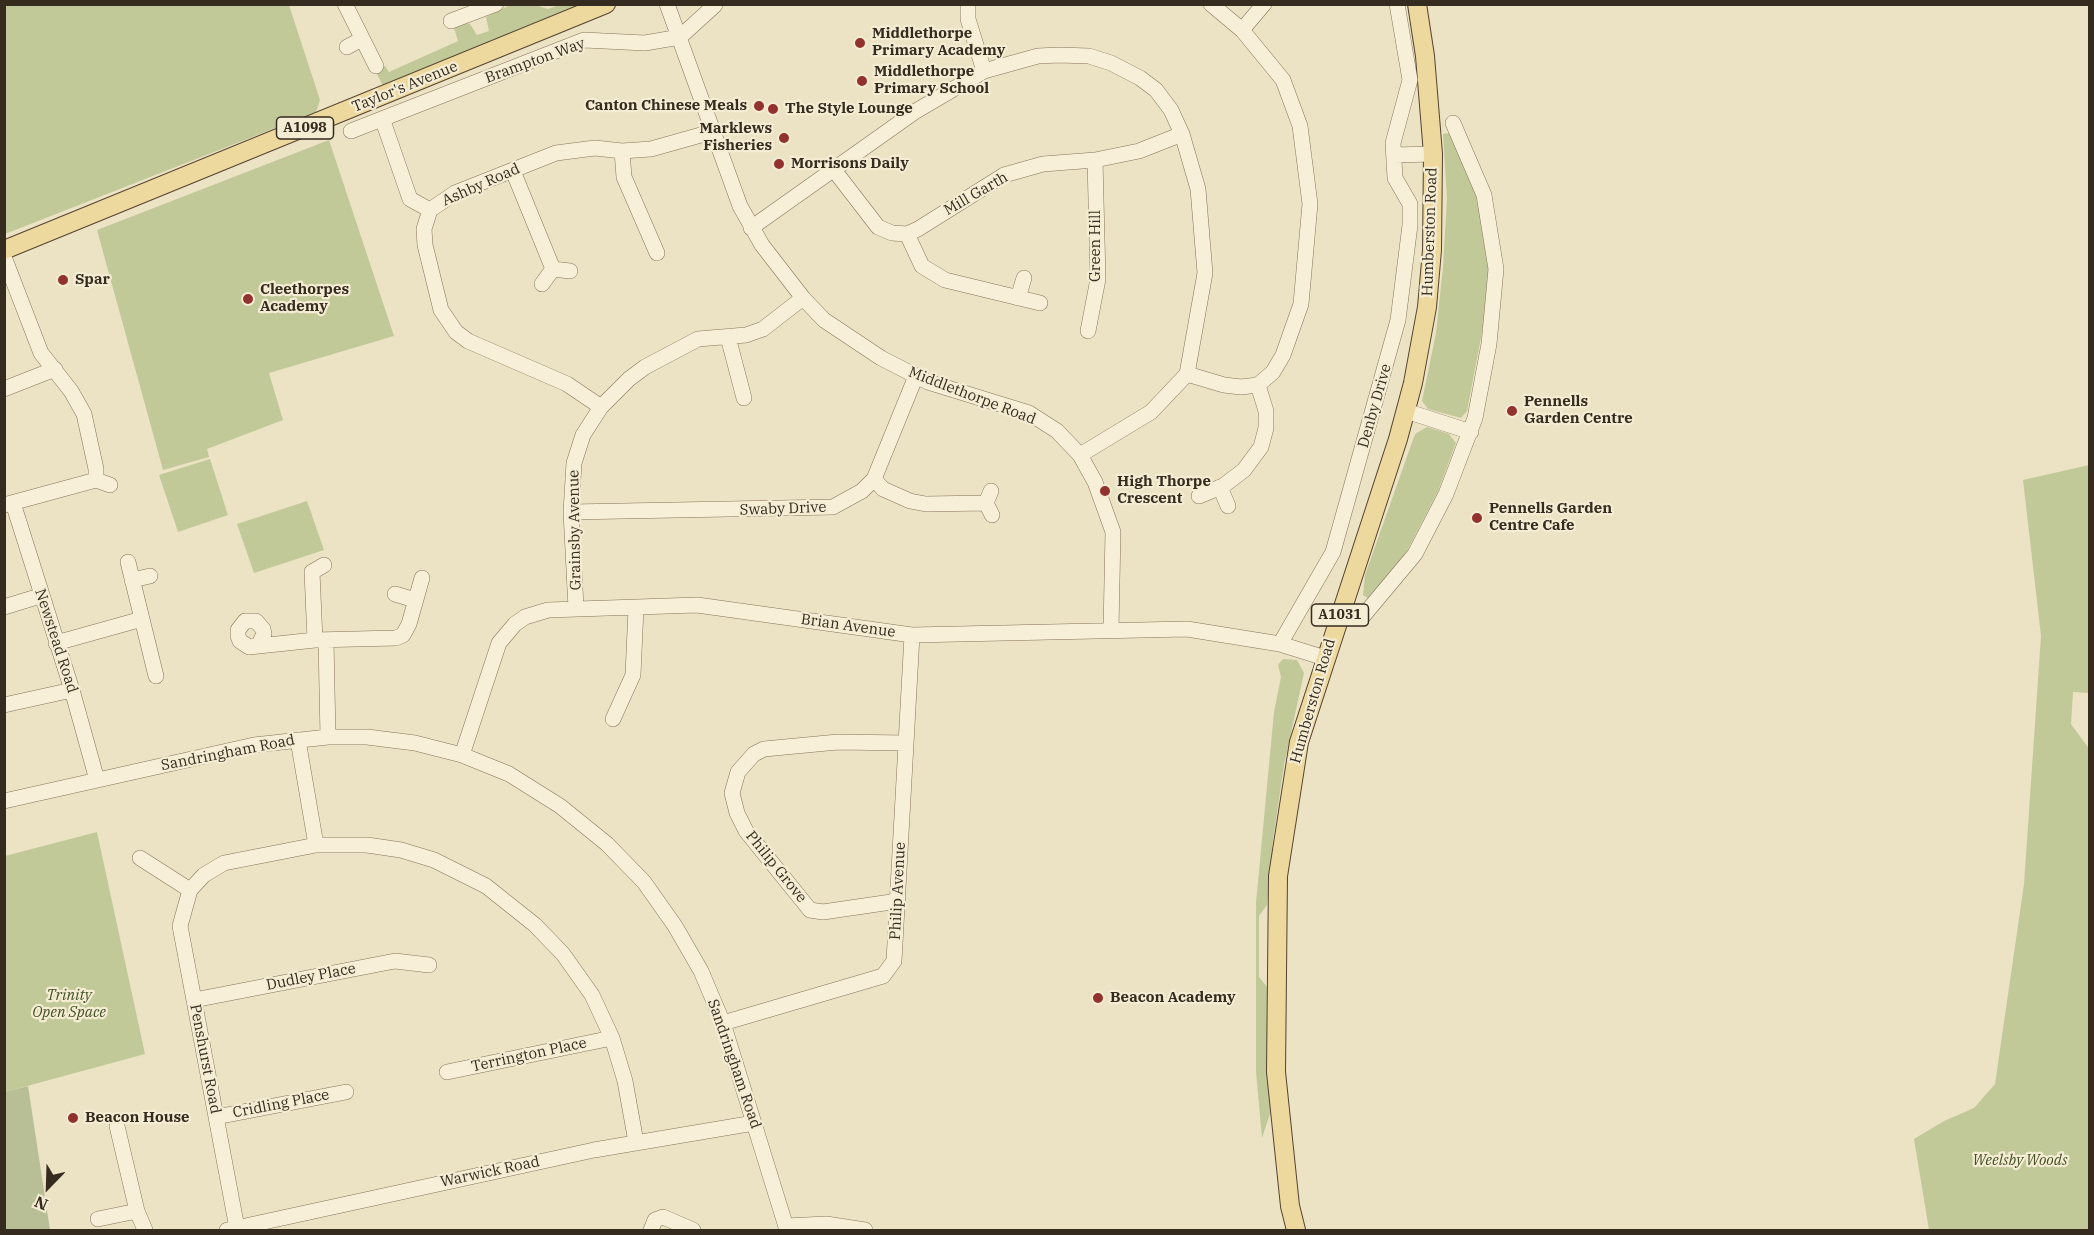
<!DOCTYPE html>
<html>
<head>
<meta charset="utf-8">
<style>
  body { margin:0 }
  #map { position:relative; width:2094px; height:1235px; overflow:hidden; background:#ece2c4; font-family:"IBM Plex Serif",serif }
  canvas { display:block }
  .frame { position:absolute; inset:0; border:6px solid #362b1f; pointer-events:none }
  .north { position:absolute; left:18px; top:1157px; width:60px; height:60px; -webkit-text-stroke:4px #f4ecd3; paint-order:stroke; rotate:203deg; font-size:16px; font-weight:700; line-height:24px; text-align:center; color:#362b1f }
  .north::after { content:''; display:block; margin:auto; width:21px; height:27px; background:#362b1f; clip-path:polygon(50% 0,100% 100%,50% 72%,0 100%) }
</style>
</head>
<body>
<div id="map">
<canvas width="2094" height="1235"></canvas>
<div class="frame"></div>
<div class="north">N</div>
</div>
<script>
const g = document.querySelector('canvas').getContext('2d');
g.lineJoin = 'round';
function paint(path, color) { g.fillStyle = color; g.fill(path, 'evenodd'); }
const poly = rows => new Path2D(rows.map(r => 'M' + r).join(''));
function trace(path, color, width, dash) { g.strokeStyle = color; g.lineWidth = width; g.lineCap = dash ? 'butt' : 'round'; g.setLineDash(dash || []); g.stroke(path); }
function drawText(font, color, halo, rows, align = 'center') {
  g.font = font + ' "IBM Plex Serif",serif'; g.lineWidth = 4.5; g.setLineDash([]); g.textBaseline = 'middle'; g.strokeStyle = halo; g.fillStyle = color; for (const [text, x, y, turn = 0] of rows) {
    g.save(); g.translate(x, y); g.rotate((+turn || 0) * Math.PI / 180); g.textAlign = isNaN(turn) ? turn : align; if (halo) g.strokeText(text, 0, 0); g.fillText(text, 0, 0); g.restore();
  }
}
const green = poly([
  [5,4,289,5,320,100,316,112,5,234],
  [510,5,535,5,548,9,559,5,594,5,383,86,375,70,385,66,389,72,458,41,454,28,466,23,470,24,477,35,489,31,486,17],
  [1450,133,1481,201,1492,280,1467,411,1461,418,1428,409,1422,401,1436,333,1443,267,1447,198,1443,134],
  [329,140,394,336,269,373,283,420,207,449,209,457,163,470,97,230],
  [1427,427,1449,434,1456,443,1438,491,1408,549,1388,578,1368,598,1363,595,1365,575,1415,434],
  [210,459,228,515,178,532,159,475],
  [2089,465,2089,693,2073,692,2071,724,2090,750,2089,1230,1929,1230,1914,1139,1944,1121,1974,1108,1995,1084,2024,884,2041,636,2023,480],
  [307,501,324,550,254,573,237,524],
  [1283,659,1297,660,1304,673,1284,765,1273,840,1267,905,1259,916,1259,977,1267,987,1270,1114,1262,1138,1256,1072,1256,903,1274,712,1281,677,1278,665],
  [97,832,145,1054,5,1092,5,856]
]);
const cemetery = poly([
  [28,1086,50,1230,5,1230,5,1092]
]);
const minor = poly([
  [345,4,376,66],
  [667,4,740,206,762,245,803,298,824,320,881,358,928,382,1029,413,1057,431,1080,455,1095,482,1113,532,1111,630],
  [968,4,968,19,984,71],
  [451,21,496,4],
  [1242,30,1264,4],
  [347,47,362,39],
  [383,121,410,199,430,210],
  [351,131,584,40,645,43,680,37,715,5],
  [622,151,624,177,657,253],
  [1394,155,1433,154],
  [834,170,878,227,892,233,907,234,918,229,1004,175,1043,164,1095,160,1139,151,1182,134],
  [513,171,553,269],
  [751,228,916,111,984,71,1038,56,1059,55,1089,56,1111,63,1140,78,1156,90,1171,110,1182,134,1198,189,1205,273,1187,374,1151,412,1080,455],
  [907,234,922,266,945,280,1040,303],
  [4,257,41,353,71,391,84,414,96,469,96,480],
  [542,284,553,269,570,271],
  [1018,298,1024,278],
  [1088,331,1098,279,1095,160],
  [728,337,744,398],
  [1187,374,1224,385,1241,387,1258,385,1273,372,1283,355,1301,304,1310,204,1300,126,1283,80,1242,30,1211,4],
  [4,389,55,369],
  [601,407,567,384,468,341,456,332,441,310,425,245,424,229,430,210,455,193,556,153,595,148,622,151,651,149,715,131],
  [1406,411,1471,432],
  [874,479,883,489,910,501,926,504,986,503],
  [1220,487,1228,506],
  [991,491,986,503,992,515],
  [1199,496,1223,486,1244,470,1261,447,1266,428,1266,411,1258,385],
  [13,503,72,690,97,780],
  [4,505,96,480,110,485],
  [571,512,833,507,862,491,874,479,916,376],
  [128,562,156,676],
  [132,580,150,576],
  [395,594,415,600],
  [4,607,40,596],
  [576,608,571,512,574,463,583,435,601,407,629,379,645,367,698,339,746,335,763,329,803,298],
  [1364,615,1415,554,1446,494,1475,418,1489,344,1496,269,1484,195,1453,123],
  [315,640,312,572,324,565],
  [326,640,328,737],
  [56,643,142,619],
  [259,644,264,634,263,629,256,621,245,621,238,630,238,636,240,641,249,647,315,640,396,638,403,635,409,624,422,578],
  [1280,644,1333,552,1398,320,1410,225,1410,204,1395,178,1393,143,1410,80,1397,4],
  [4,705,72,690],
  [613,719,633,675,636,608],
  [298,740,316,845],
  [462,755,499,643,515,624,525,617,548,610,697,605,912,635,1187,629,1280,644,1325,658],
  [4,801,254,745,328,737,367,737,415,743,462,755,509,774,560,806,607,844,644,882,675,926,701,971,723,1023,787,1230],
  [140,858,190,890],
  [898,901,823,912,810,910,746,831,737,813,732,793,738,772,754,754,764,749,838,742,906,743],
  [194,1000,395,961,429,965],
  [723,1023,883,976,894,961,912,635],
  [447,1072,612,1038],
  [216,1117,346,1092],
  [117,1126,137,1211,145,1230],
  [98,1219,137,1211],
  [786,1226,826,1224,865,1230],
  [237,1228,180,926,190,890,204,875,224,863,316,845,367,845,401,850,434,860,486,886,535,925,563,954,592,995,612,1038,625,1081,636,1142],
  [227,1230,594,1150,754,1123],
  [651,1230,655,1220,663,1217,693,1230]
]);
const major = poly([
  [4,250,606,4],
  [1296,1230,1290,1206,1276,1072,1278,876,1299,742,1398,439,1413,383,1427,307,1432,250,1433,154,1425,56,1417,4]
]);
const markers = [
  [860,43,6,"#92322f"],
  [862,81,6,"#92322f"],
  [759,106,6,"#92322f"],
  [773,109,6,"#92322f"],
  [784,138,6,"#92322f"],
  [779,164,6,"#92322f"],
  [63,280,6,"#92322f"],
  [248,299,6,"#92322f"],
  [1512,411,6,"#92322f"],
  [1105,491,6,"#92322f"],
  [1477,518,6,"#92322f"],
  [1098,998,6,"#92322f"],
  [73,1118,6,"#92322f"]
];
const shields = [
  [305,128,57],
  [1340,615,57]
];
const shieldNames = [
  ["A1098",305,128],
  ["A1031",1340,615]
];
const poiNames = [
  ["Middlethorpe",872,34],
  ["Primary Academy",872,51],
  ["Middlethorpe",874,72],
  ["Primary School",874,89],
  ["Canton Chinese Meals",747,106,"right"],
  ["The Style Lounge",785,109],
  ["Marklews",772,129,"right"],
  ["Fisheries",772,146,"right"],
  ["Morrisons Daily",791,164],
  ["Spar",75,280],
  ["Cleethorpes",260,290],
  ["Academy",260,307],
  ["Pennells",1524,402],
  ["Garden Centre",1524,419],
  ["High Thorpe",1117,482],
  ["Crescent",1117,499],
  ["Pennells Garden",1489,509],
  ["Centre Cafe",1489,526],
  ["Beacon Academy",1110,998],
  ["Beacon House",85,1118]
];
const streetNames = [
  ["Brampton Way",535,61,-20],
  ["Taylor's Avenue",405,87,-22],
  ["Ashby Road",481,185,-24],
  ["Mill Garth",976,194,-30],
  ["Humberston Road",1430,232,-88],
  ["Green Hill",1096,246,-90],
  ["Middlethorpe Road",972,396,21],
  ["Denby Drive",1375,406,-74],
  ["Swaby Drive",783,509,-2],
  ["Grainsby Avenue",575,530,-91],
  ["Brian Avenue",848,626,8],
  ["Newstead Road",56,641,72],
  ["Humberston Road",1313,701,-74],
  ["Sandringham Road",228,753,-11],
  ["Philip Grove",776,867,51],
  ["Philip Avenue",898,891,-87],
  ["Dudley Place",311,977,-11],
  ["Terrington Place",529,1055,-12],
  ["Penshurst Road",205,1059,79],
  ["Sandringham Road",734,1064,71],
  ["Cridling Place",281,1104,-11],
  ["Warwick Road",490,1172,-12]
];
const parkNames = [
  ["Trinity",69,996],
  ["Open Space",69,1013],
  ["Weelsby Woods",2020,1161]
];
paint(green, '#c2c999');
paint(cemetery, '#b8bf97');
trace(minor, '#86745c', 16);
trace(major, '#544230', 20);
trace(minor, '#f7efd7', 15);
trace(major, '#edd89e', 18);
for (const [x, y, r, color] of markers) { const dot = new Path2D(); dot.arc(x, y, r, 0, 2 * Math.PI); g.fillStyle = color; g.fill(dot); trace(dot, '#f4ecd3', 2); }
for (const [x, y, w] of shields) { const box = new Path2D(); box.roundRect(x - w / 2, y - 11, w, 22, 4.5); g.fillStyle = '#f4ecd3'; g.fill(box); trace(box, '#362b1f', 1.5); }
drawText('bold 14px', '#362b1f', null, shieldNames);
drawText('bold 15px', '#362b1f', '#f4ecd3', poiNames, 'left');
drawText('15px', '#362b1f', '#f4ecd3', streetNames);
drawText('italic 15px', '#455226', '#f4ecd3', parkNames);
</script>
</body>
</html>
